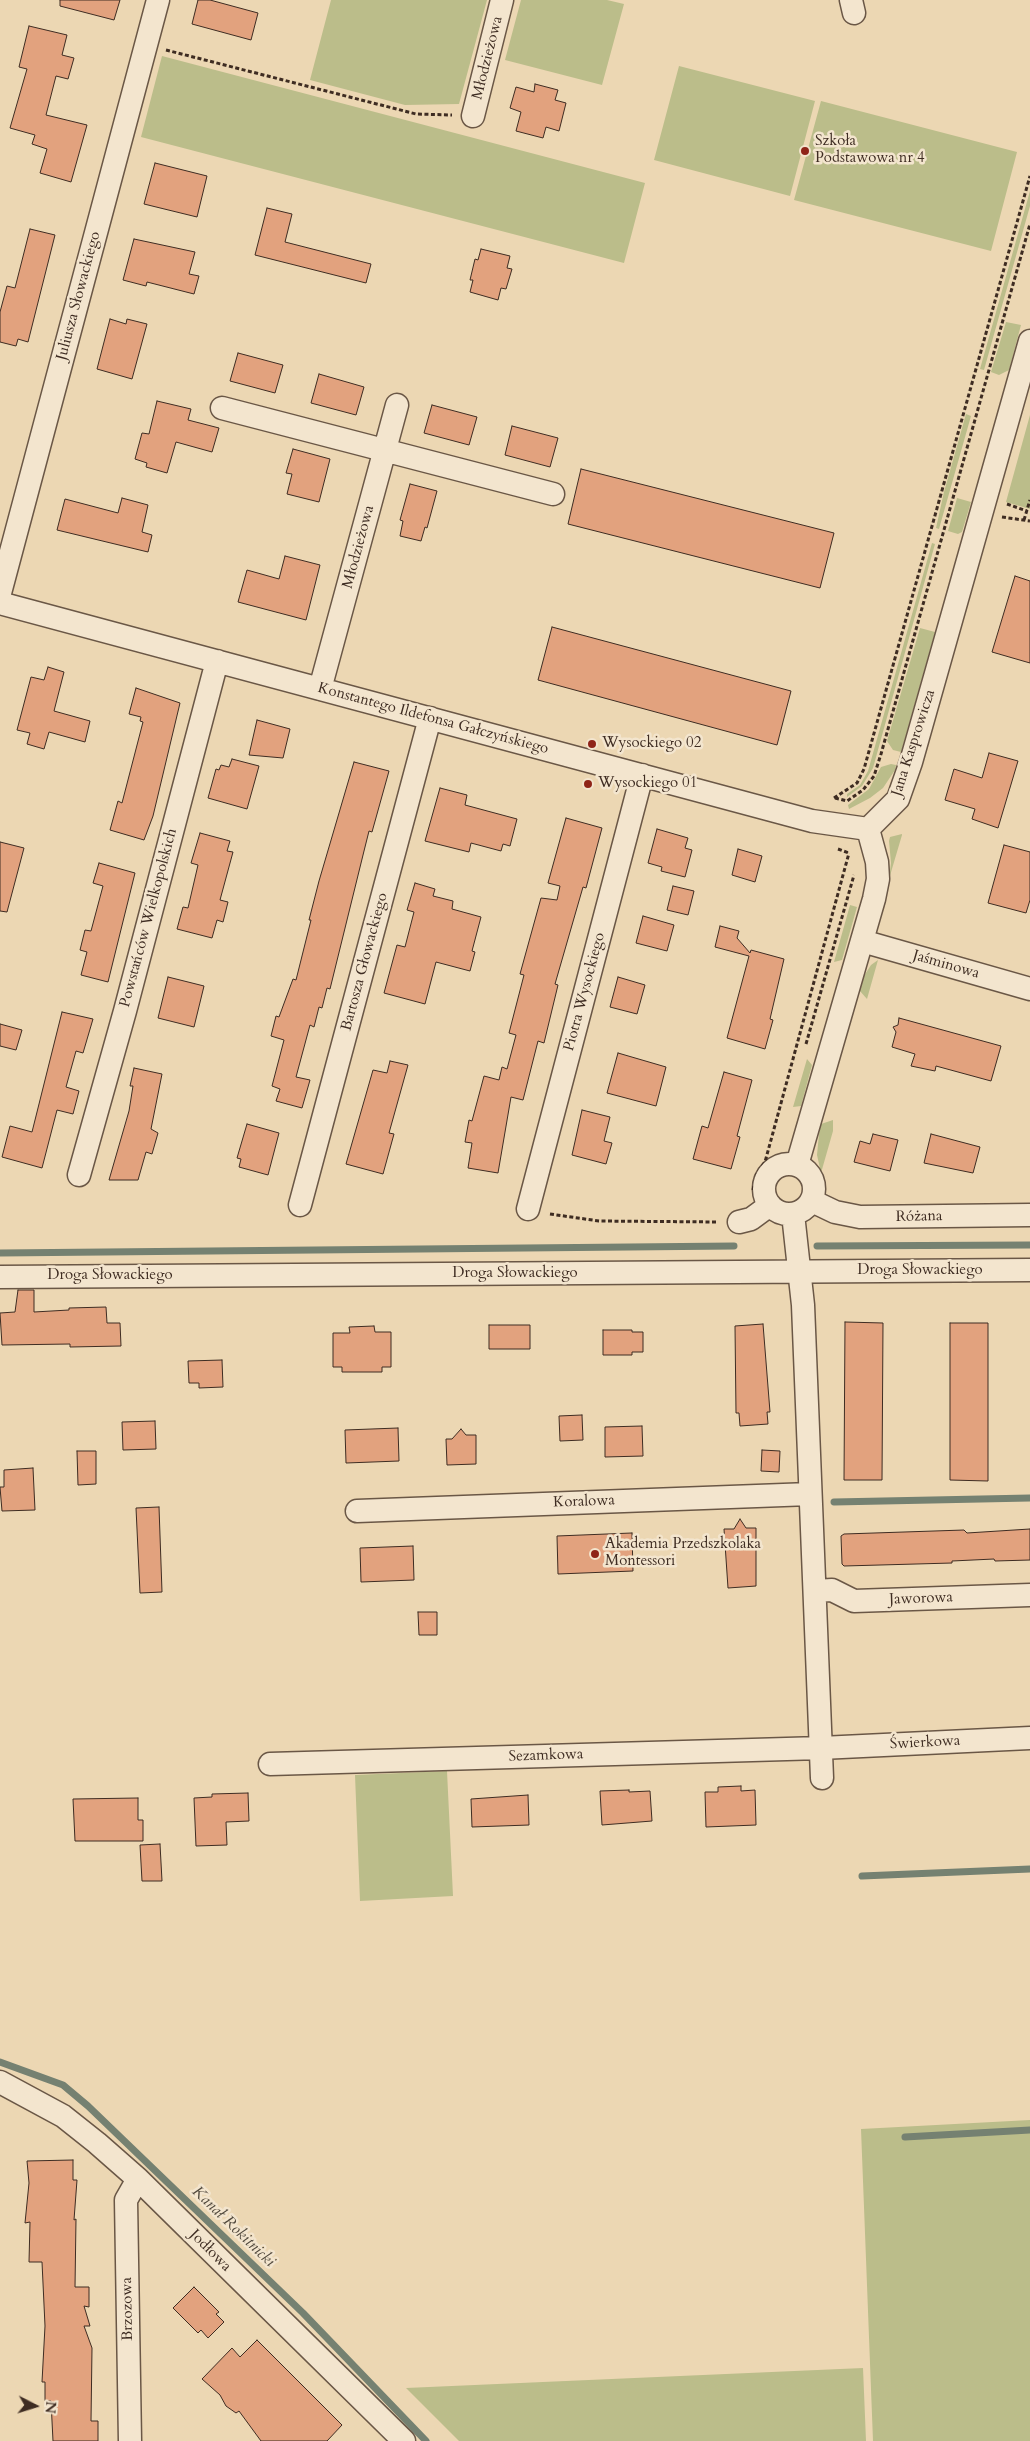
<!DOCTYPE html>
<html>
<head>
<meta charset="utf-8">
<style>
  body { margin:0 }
  #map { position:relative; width:1030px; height:2441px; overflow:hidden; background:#ecd7b3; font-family:Cardo,serif }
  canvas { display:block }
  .north { position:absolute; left:10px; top:2381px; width:50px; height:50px; -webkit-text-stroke:4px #f3e5ce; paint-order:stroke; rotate:95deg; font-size:14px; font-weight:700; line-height:20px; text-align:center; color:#3e2c22 }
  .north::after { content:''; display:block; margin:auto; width:18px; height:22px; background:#3e2c22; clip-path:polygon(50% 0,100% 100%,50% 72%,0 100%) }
</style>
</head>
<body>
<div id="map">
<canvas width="1030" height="2441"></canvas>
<div class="north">N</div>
</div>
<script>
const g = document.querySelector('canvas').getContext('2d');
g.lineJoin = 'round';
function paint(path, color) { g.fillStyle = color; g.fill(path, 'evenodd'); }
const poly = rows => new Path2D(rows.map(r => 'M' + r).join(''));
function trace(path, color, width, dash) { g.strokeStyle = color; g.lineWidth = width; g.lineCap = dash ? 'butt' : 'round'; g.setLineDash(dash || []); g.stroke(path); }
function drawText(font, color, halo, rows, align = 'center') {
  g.font = font + ' Cardo,serif'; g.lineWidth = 5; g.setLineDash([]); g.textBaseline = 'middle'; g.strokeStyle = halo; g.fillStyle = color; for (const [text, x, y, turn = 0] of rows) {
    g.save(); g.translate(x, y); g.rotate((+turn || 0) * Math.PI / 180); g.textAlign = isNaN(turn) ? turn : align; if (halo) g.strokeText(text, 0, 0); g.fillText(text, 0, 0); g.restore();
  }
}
const green = poly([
  [331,0,487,0,459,104,405,105,310,80],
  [521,0,607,0,624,4,602,85,505,60],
  [162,56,645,183,624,263,141,137],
  [679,66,815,101,790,196,654,160],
  [821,101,1017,152,991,251,794,200],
  [1030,191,1030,206,984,370,980,369],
  [1006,322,1021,325,1009,370,999,375,991,372],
  [966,414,971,416,939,529,936,528,944,492],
  [1030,415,1030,509,1006,502],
  [957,498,971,502,962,532,958,534,948,531],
  [932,543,935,544,873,768,862,786,847,797,847,794,860,785,868,771],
  [920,628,935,632,901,752,893,750,887,741],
  [891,764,896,765,895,770,883,788,870,798,849,809,848,805,869,789,881,767],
  [902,834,902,835,889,879,891,863,889,841,890,837],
  [850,905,857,907,842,960,834,962],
  [878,960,867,999,859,990,862,979,871,965],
  [807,1059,812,1065,801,1106,793,1107],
  [833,1120,833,1131,821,1173,817,1155,819,1134,821,1124],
  [447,1771,453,1896,360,1901,355,1775],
  [1030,2120,1030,2441,873,2441,861,2129],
  [863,2368,866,2441,459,2441,406,2388]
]);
const stream = poly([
  [817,1246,1030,1245],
  [0,1253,734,1246],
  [834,1502,1030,1498],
  [862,1876,1030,1869],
  [0,2062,63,2085,88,2106,303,2313,426,2441],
  [905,2137,1030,2130]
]);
const building = poly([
  [60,0,120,0,114,20,60,6,60,0],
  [198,0,210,0,258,13,251,40,192,24,198,0],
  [29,26,67,35,62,55,74,58,68,79,56,76,46,115,87,125,71,182,40,173,47,149,32,144,35,135,10,128,27,69,19,67,29,26],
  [535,84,558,90,555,100,566,103,559,131,546,127,543,138,516,131,521,112,510,108,516,87,534,92,535,84],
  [155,163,207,176,197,217,144,204,155,163],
  [267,208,292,214,285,242,371,264,366,283,255,255,267,208],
  [30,229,55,235,28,342,18,339,16,346,0,342,0,312,7,286,15,288,30,229],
  [134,239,195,252,189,274,199,276,194,294,147,282,146,286,123,280,134,239],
  [481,249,510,256,507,268,512,269,506,289,501,288,498,300,470,292,473,280,470,280,475,259,478,260,481,249],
  [110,319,126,324,127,319,147,324,132,379,97,369,110,319],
  [238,353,283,365,275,393,230,381,238,353],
  [319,374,364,387,356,415,311,403,319,374],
  [157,401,191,409,188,420,219,428,212,452,176,442,167,473,146,467,147,463,135,459,142,433,149,434,157,401],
  [432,405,477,417,469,445,424,433,432,405],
  [512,426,558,438,550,467,505,455,512,426],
  [293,449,330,459,319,502,287,494,292,474,286,473,293,449],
  [581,469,834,533,820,588,568,524,581,469],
  [410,484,437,491,427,528,425,527,421,541,400,536,403,521,400,520,410,484],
  [122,498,148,505,142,532,152,535,148,552,57,530,65,499,118,513,122,498],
  [285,556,320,565,306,620,238,602,247,570,279,579,285,556],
  [1015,576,1030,581,1030,663,992,652,1015,576],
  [552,627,791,691,777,745,538,680,552,627],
  [48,667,64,672,54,711,90,721,85,742,49,732,44,749,27,744,30,733,17,730,31,677,44,680,48,667],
  [136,688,180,703,153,816,144,840,110,830,118,801,122,803,143,722,140,721,141,717,129,714,136,688],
  [257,720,290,729,283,758,249,755,257,720],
  [989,753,1018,761,998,828,972,819,975,809,945,800,954,769,982,778,989,753],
  [232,759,259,766,247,809,208,798,216,769,219,770,221,765,229,767,232,759],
  [354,762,389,771,372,832,369,831,364,851,330,989,327,988,322,1008,319,1007,314,1027,310,1025,296,1077,310,1080,302,1108,276,1101,280,1089,272,1086,284,1040,271,1036,276,1016,279,1017,293,979,296,980,311,920,309,920,319,881,354,762],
  [440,788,467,795,465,805,517,819,510,846,503,844,501,851,471,843,469,852,425,841,440,788],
  [566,818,602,828,586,888,583,887,555,984,558,985,544,1043,538,1041,523,1100,511,1097,498,1173,468,1168,472,1143,465,1142,469,1120,472,1121,484,1076,499,1080,502,1067,507,1069,516,1035,509,1033,524,975,520,974,541,898,557,900,560,886,548,883,566,818],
  [657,829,688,838,685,848,692,850,685,877,661,871,662,867,648,863,657,829],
  [200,833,230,841,227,851,233,852,220,900,228,902,223,922,217,920,212,938,177,929,183,907,188,908,198,865,191,863,200,833],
  [0,842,24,848,7,912,0,911,0,842],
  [1004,845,1030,852,1030,900,1026,913,988,903,1004,845],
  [738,849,762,856,755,882,732,875,738,849],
  [99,863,135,873,108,982,81,975,87,952,80,950,85,930,91,931,103,886,93,883,99,863],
  [415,883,435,889,433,896,453,901,452,909,481,917,472,951,475,952,470,971,436,962,425,1004,384,993,397,945,405,947,414,912,407,910,415,883],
  [673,886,694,891,688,915,667,910,673,886],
  [643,916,674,925,667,951,636,943,643,916],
  [720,926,739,931,737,938,750,953,751,950,784,959,770,1019,773,1020,765,1049,727,1038,749,956,715,947,720,926],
  [168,977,204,986,194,1027,158,1018,168,977],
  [618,977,645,985,637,1014,610,1007,618,977],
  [62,1012,93,1019,83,1053,76,1051,66,1087,79,1091,73,1114,57,1110,42,1168,2,1157,10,1126,32,1132,62,1012],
  [899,1018,1001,1046,991,1081,936,1066,935,1071,911,1066,915,1054,892,1047,896,1032,893,1027,898,1025,899,1018],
  [0,1024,22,1030,16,1050,0,1046,0,1024],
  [618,1053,666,1067,656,1106,607,1093,618,1053],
  [390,1061,408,1065,389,1133,394,1134,383,1174,346,1164,373,1070,387,1073,390,1061],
  [134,1068,162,1074,151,1129,158,1133,152,1154,146,1152,138,1180,109,1180,129,1111,133,1086,130,1086,134,1068],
  [724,1072,752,1080,737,1136,740,1137,731,1169,693,1159,702,1126,708,1128,724,1072],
  [582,1110,610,1117,604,1141,612,1143,606,1164,572,1155,582,1110],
  [247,1124,279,1133,268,1175,239,1167,241,1159,237,1158,247,1124],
  [873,1134,898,1140,890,1171,854,1162,860,1141,870,1144,873,1134],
  [931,1134,980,1147,973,1173,924,1163,931,1134],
  [18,1290,34,1290,34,1312,69,1310,69,1308,106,1307,107,1323,120,1323,121,1346,70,1347,70,1344,2,1345,0,1313,15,1312,18,1290],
  [845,1322,883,1323,882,1480,844,1480,845,1322],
  [950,1323,988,1323,988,1481,950,1480,950,1323],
  [763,1324,770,1412,767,1412,768,1424,740,1426,739,1413,736,1413,735,1326,763,1324],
  [489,1325,530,1325,530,1349,489,1349,489,1325],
  [374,1326,375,1332,391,1332,391,1367,382,1367,382,1372,342,1372,342,1367,333,1367,333,1333,350,1333,349,1327,374,1326],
  [603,1330,632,1330,632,1332,643,1332,643,1352,632,1352,632,1355,603,1355,603,1330],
  [222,1360,223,1387,199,1388,199,1383,189,1383,188,1361,222,1360],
  [582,1415,583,1440,560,1441,559,1416,582,1415],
  [155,1421,156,1449,123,1450,122,1422,155,1421],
  [642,1426,643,1456,605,1457,605,1427,642,1426],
  [398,1428,399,1461,346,1463,345,1430,398,1428],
  [461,1429,466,1435,476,1435,476,1464,447,1465,446,1439,452,1439,461,1429],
  [762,1450,780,1451,779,1472,761,1471,762,1450],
  [77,1451,96,1451,96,1484,78,1485,77,1451],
  [33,1468,35,1510,2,1511,0,1487,4,1487,4,1470,33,1468],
  [159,1507,162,1592,140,1593,136,1508,159,1507],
  [740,1519,746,1528,756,1528,756,1586,728,1588,724,1529,734,1529,740,1519],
  [1030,1529,1030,1560,995,1561,994,1559,952,1561,952,1563,844,1566,842,1564,841,1536,844,1534,964,1530,967,1533,1030,1529],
  [632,1533,633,1571,558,1574,557,1536,632,1533],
  [413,1546,414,1580,361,1582,360,1548,413,1546],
  [418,1612,437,1612,437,1635,419,1635,418,1612],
  [741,1786,741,1791,755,1790,756,1825,706,1827,705,1792,718,1792,718,1787,741,1786],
  [629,1790,629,1792,650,1791,652,1821,602,1825,600,1791,629,1790],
  [248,1793,249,1821,226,1822,227,1845,196,1846,194,1798,212,1797,212,1794,248,1793],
  [528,1795,529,1825,472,1827,471,1799,528,1795],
  [138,1798,138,1820,143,1820,143,1841,75,1841,73,1799,138,1798],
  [160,1844,162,1881,142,1881,140,1845,160,1844],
  [73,2160,73,2180,77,2180,74,2220,76,2219,75,2287,89,2287,89,2307,84,2306,90,2326,84,2326,92,2348,91,2421,98,2421,98,2441,53,2441,51,2401,45,2401,45,2382,42,2382,45,2326,42,2262,29,2262,30,2222,25,2223,29,2183,27,2161,73,2160],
  [194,2287,219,2312,216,2314,224,2322,208,2338,201,2330,198,2333,173,2308,194,2287],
  [257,2340,342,2425,327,2441,261,2441,239,2411,236,2413,226,2406,220,2395,202,2379,232,2348,240,2357,257,2340]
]);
const path = poly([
  [166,50,416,114,452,115],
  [1007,504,1027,511],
  [1002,517,1030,521],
  [1024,520,1030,500],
  [834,798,857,783,864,769,1030,176],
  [835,798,847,801,863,790,874,776,881,754,1030,224],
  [838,849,849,853],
  [806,1044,854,875],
  [753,1190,757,1174,765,1162,849,853],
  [550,1214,599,1221,718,1222]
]);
const minor = poly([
  [851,0,854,13],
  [473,116,502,0],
  [222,408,553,494],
  [0,593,158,0],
  [0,603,812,821,868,829],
  [320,689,397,405],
  [868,829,898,799,911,762,1030,341],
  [862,941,1030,989],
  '764 1189a25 25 0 1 1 50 0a25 25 0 1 1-50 0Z',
  [797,1165,874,899,878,879,877,862,868,829],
  [79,1175,125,1011,217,661],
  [812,1201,835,1212,860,1217,1030,1215],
  [300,1205,430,718],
  [528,1209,642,775],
  [793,1214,803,1305,822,1778],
  [739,1222,751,1219,770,1205],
  [0,1277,1030,1270],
  [357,1511,810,1494],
  [815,1591,832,1590,854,1601,1030,1595],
  [270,1764,821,1748,1030,1738],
  [0,2082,63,2116,97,2143,138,2179,404,2441],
  [130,2441,126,2200,138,2179]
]);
const markers = [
  [805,151,5,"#8f2418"],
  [592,744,5,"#8f2418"],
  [588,784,5,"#8f2418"],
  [595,1554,5,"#8f2418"]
];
const streetNames = [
  ["Młodzieżowa",488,58,-76],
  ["Juliusza Słowackiego",79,296,-75],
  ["Młodzieżowa",359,547,-75],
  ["Konstantego Ildefonsa Gałczyńskiego",433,719,15],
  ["Jana Kasprowicza",914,743,-72],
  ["Powstańców Wielkopolskich",149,918,-75],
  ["Bartosza Głowackiego",365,962,-75],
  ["Jaśminowa",946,965,16],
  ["Piotra Wysockiego",585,992,-75],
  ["Różana",919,1217,-1],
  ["Droga Słowackiego",920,1271],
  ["Droga Słowackiego",515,1274],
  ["Droga Słowackiego",110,1276],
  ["Koralowa",584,1502,-2],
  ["Jaworowa",921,1599,-2],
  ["Świerkowa",925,1743,-3],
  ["Sezamkowa",546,1756,-2],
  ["Jodłowa",210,2251,45],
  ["Brzozowa",128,2309,-91]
];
const poiNames = [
  ["Szkoła",815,142],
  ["Podstawowa nr 4",815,159],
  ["Wysockiego 02",602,744],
  ["Wysockiego 01",598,784],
  ["Akademia Przedszkolaka",605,1545],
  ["Montessori",605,1562]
];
const waterNames = [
  ["Kanał Rokitnicki",233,2227,44]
];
paint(green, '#bbbd8a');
trace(stream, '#758171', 7);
paint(building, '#e2a27e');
trace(building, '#3e2c22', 1);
trace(minor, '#6a5746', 25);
trace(path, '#3e2c22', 3, [4, 2.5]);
trace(minor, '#f3e5ce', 22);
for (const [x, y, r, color] of markers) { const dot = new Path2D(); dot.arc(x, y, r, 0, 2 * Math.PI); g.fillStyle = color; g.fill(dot); trace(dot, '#f3e5ce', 2); }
drawText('15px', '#3e2c22', '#f3e5ce', streetNames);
drawText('15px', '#3e2c22', '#f3e5ce', poiNames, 'left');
drawText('italic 16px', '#50483c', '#f3e5ce', waterNames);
</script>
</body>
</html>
